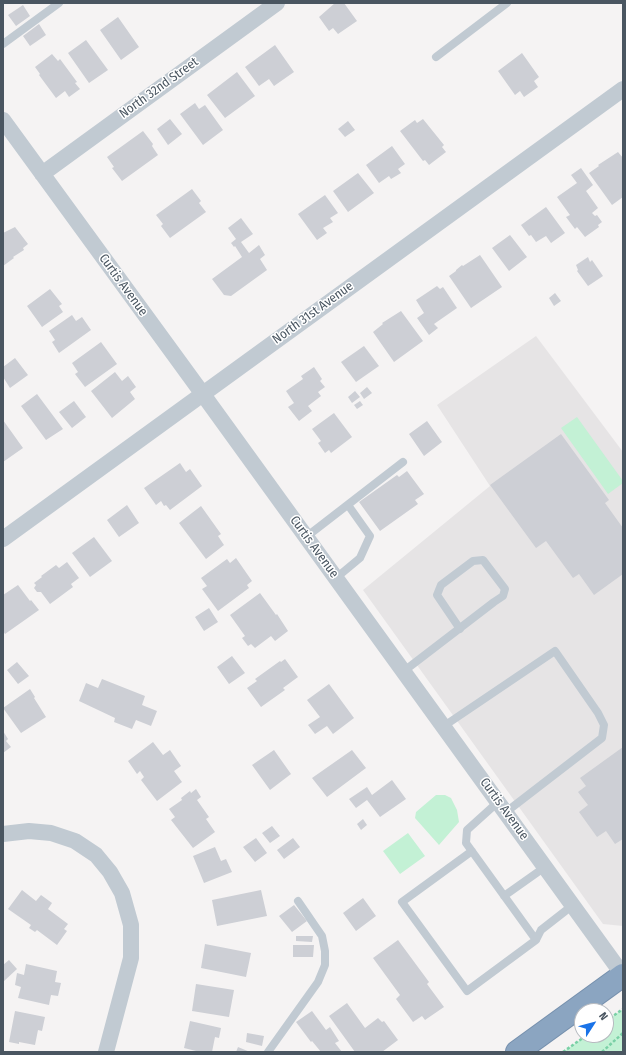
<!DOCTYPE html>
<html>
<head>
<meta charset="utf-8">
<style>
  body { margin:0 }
  #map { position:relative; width:626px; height:1055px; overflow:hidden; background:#f5f3f3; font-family:"Fira Sans Condensed",sans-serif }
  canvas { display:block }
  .frame { position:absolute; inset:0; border:4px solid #4a5661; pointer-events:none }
  .north { position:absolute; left:574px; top:1003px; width:40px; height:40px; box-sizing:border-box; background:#fff; border:1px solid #b7bbc0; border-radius:50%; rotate:54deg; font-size:11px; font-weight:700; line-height:16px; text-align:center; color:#4a5661 }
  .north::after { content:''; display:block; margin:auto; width:14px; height:18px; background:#1a73e8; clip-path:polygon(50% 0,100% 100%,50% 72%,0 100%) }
</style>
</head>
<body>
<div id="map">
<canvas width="626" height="1055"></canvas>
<div class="frame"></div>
<div class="north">N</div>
</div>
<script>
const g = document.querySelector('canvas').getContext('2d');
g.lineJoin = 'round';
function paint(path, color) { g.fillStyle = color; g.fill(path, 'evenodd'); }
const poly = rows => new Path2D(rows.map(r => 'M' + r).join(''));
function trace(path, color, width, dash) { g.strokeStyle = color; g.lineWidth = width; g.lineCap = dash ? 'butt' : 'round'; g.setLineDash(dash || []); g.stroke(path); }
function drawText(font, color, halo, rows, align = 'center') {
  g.font = font + ' "Fira Sans Condensed",sans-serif'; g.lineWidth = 3; g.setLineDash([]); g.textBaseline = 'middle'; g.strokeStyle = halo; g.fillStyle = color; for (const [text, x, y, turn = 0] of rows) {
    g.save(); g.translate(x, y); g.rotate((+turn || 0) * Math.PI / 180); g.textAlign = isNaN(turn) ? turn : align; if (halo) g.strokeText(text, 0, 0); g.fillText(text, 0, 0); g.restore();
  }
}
const education = poly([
  [536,336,623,452,623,926,603,924,363,590,490,486,437,405]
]);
const green = poly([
  [577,417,623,481,623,483,608,494,561,428],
  [436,795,445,795,451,798,457,810,459,822,439,845,415,818,416,812],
  [408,833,425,856,400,874,383,851],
  [623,1009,623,1052,563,1052,587,1035,606,1035,606,1021]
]);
const building = poly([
  [335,3,344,3,357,21,338,34,333,28,329,31,319,17],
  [23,5,30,16,16,26,8,15],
  [118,17,139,47,121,60,100,30],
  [39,24,46,35,30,46,23,36],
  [86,40,108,70,89,83,68,53],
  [275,45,294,72,274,86,269,79,259,86,245,67],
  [522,53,539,77,534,81,538,87,524,97,520,91,515,95,498,71],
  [52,54,58,61,60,59,77,82,75,83,80,89,69,97,65,91,56,98,39,75,40,74,35,67],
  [237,72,255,96,225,118,207,95],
  [195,103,199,109,205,105,223,130,203,145,180,114],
  [170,119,182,134,168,145,157,129],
  [423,119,444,145,442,147,446,152,429,165,425,160,423,161,400,131,415,120,417,123],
  [348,121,355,130,345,137,338,129],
  [143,131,153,144,152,146,158,155,122,181,112,168,114,167,107,157],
  [392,146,405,164,398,169,401,173,391,179,389,176,379,183,366,165],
  [618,152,623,158,623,197,612,205,589,173,599,166,598,165],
  [581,168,593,185,586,191,598,208,592,213,595,216,597,215,602,222,598,225,599,227,585,237,577,227,575,229,566,217,570,215,557,197,577,183,571,175],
  [358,173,374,193,348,212,333,191],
  [192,189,201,201,199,203,206,212,170,238,161,226,163,224,156,215],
  [325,195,338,213,330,218,333,222,323,228,327,233,317,240,298,214],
  [546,207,565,233,551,243,546,236,536,242,531,235,529,236,521,225],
  [241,218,253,234,241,242,249,253,259,245,265,255,260,259,267,270,231,296,224,295,212,279,242,257,235,246,234,247,231,243,236,239,228,228],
  [15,227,28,244,23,248,24,250,13,257,14,258,3,266,3,233],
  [510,235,527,257,509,271,492,248],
  [480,255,502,287,471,308,449,276,456,271,456,270,462,265,463,266],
  [588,257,590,262,592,260,603,276,588,286,577,271,578,270,576,265],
  [437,286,440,289,443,287,457,308,434,324,438,328,429,335,417,318,424,313,416,300],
  [50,289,62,304,59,306,63,312,42,327,27,306],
  [555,293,561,301,554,306,549,298],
  [401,311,423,341,394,362,373,332,383,324,382,323],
  [72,315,76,321,82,317,91,330,59,353,52,342,55,340,49,331],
  [101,342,117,364,85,387,75,374,78,372,72,363],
  [364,346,379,366,356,382,341,362],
  [15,358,28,375,10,388,3,377,3,367],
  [314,367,322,379,320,381,325,387,318,392,321,396,308,406,312,411,299,421,288,407,294,403,286,391,303,379,301,376],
  [115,372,122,381,128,376,136,387,130,392,135,399,112,418,91,391],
  [367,387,372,393,364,399,360,393],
  [355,391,360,397,352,403,348,397],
  [37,394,63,429,46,440,21,406],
  [74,401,86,417,72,428,59,412],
  [360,401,363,405,357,409,354,405],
  [334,413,352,437,331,453,329,450,325,453,318,443,321,441,312,429],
  [3,420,23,448,3,462],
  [427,421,442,442,424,456,409,434],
  [561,434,609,500,605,503,623,528,623,574,594,595,579,574,573,578,546,541,536,548,490,485],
  [180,463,186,472,190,469,202,486,170,510,166,505,164,506,161,501,156,505,144,488],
  [407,471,424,494,415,500,418,504,380,531,359,502,397,475,399,477],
  [127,505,139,523,119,537,107,520],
  [201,506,221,534,218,536,224,545,206,559,179,523],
  [94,537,112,561,90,577,72,553],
  [236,558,252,581,247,585,249,588,218,611,202,589,207,586,201,578,227,559,230,563],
  [67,562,79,578,71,584,73,587,50,604,41,592,37,592,34,588,36,585,34,583,42,577,41,576,56,565,59,568],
  [18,585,30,601,31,600,39,610,5,634,3,631,3,595],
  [260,593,276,615,277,614,288,631,275,641,271,636,255,648,251,644,248,646,242,638,245,636,230,615],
  [209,608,218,622,204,631,195,617],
  [232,656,245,673,229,684,217,667],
  [285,659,298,677,283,688,285,690,261,707,247,688,257,681,255,679,280,661,281,662],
  [17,662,29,676,18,684,7,670],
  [102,679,145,696,142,705,157,711,151,726,136,720,132,729,114,722,115,718,79,701,86,683,98,688],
  [329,684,354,718,333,734,327,726,315,734,308,725,320,717,307,700],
  [30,689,35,697,34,698,46,717,21,733,3,708],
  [3,731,8,739,6,741,11,747,3,753],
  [153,742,163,755,170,750,181,766,174,771,182,782,157,801,141,780,144,777,140,771,137,774,128,761],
  [623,747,623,839,615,844,606,831,597,837,579,812,588,805,578,792,586,786,580,778],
  [274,750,291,774,270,790,252,765],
  [352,750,366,768,327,797,312,778],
  [392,780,406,799,380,817,367,800,356,808,349,799,367,787,372,795],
  [196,789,201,797,197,800,209,817,206,819,215,832,193,848,171,820,175,817,169,809,182,800,181,798,190,791,191,793],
  [363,819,367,825,361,830,357,824],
  [272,826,280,836,270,843,262,833],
  [256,838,267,853,255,862,243,847],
  [293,838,300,847,284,859,277,850],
  [215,847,221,861,226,859,232,872,204,883,193,856],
  [22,890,36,901,41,895,52,903,48,909,68,924,64,929,67,931,57,945,37,930,35,932,29,928,31,925,8,909],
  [261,890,267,916,217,926,212,900],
  [363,898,376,916,356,931,343,913],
  [294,905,307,921,292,932,279,916],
  [296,936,313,936,312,942,296,941],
  [398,940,429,982,427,984,444,1007,425,1020,422,1016,413,1022,396,999,400,995,373,958],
  [205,944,251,953,246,977,201,968],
  [293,945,314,945,313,957,293,957],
  [9,960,17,969,3,982,3,965],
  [26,964,57,971,55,982,61,983,58,996,51,995,49,1005,18,998,21,987,15,985,17,973,24,975],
  [196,984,234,990,229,1017,192,1011],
  [347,1003,365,1028,378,1018,382,1022,384,1021,398,1040,382,1052,355,1052,329,1016],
  [15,1011,45,1017,42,1031,38,1030,35,1045,19,1042,19,1044,9,1042],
  [312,1011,326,1030,330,1027,339,1041,335,1043,342,1052,321,1052,312,1041,311,1042,296,1022],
  [190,1021,221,1028,219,1038,215,1037,212,1052,200,1052,184,1048],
  [247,1033,264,1036,262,1046,246,1042],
  [238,1047,250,1052,236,1052]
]);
const path = poly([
  [606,1021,623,1009],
  [563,1052,587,1035],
  [602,1052,623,1033]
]);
const lane = poly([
  [3,44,59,3],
  [436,57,507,3],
  [306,537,403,462],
  [336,578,360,558,370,536,348,505],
  [404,671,494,602,503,596,505,589,483,560,473,561,441,585,437,595,460,629],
  [444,726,555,651,598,713,604,725,602,738,506,812],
  [498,802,467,830,466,843,536,940,541,930,573,905],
  [472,851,402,902,467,991,536,940],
  [504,896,545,867],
  [268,1052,318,982,325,965,325,951,322,936,298,901]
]);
const street = poly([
  [3,120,202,393,623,975],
  [42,174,277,3],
  [3,539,623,89],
  [3,834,29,831,51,833,75,841,96,855,110,872,122,893,131,925,131,958,106,1052]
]);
const highway = poly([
  [517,1052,623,975]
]);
const streetNames = [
  ["North 32nd Street",159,88,-36],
  ["Curtis Avenue",123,285,54],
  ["North 31st Avenue",313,313,-36],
  ["Curtis Avenue",314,547,54],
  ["Curtis Avenue",504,809,54]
];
paint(education, '#e6e4e5');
paint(green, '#c3f1d5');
paint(building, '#cdcfd5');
trace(highway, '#7690ad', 24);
trace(path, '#7ad0a6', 2.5, [3, 2]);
trace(lane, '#c1cad2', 8);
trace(street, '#c1cad2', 16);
trace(highway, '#8ba5c1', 22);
drawText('13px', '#4a5661', '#fff', streetNames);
</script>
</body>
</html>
